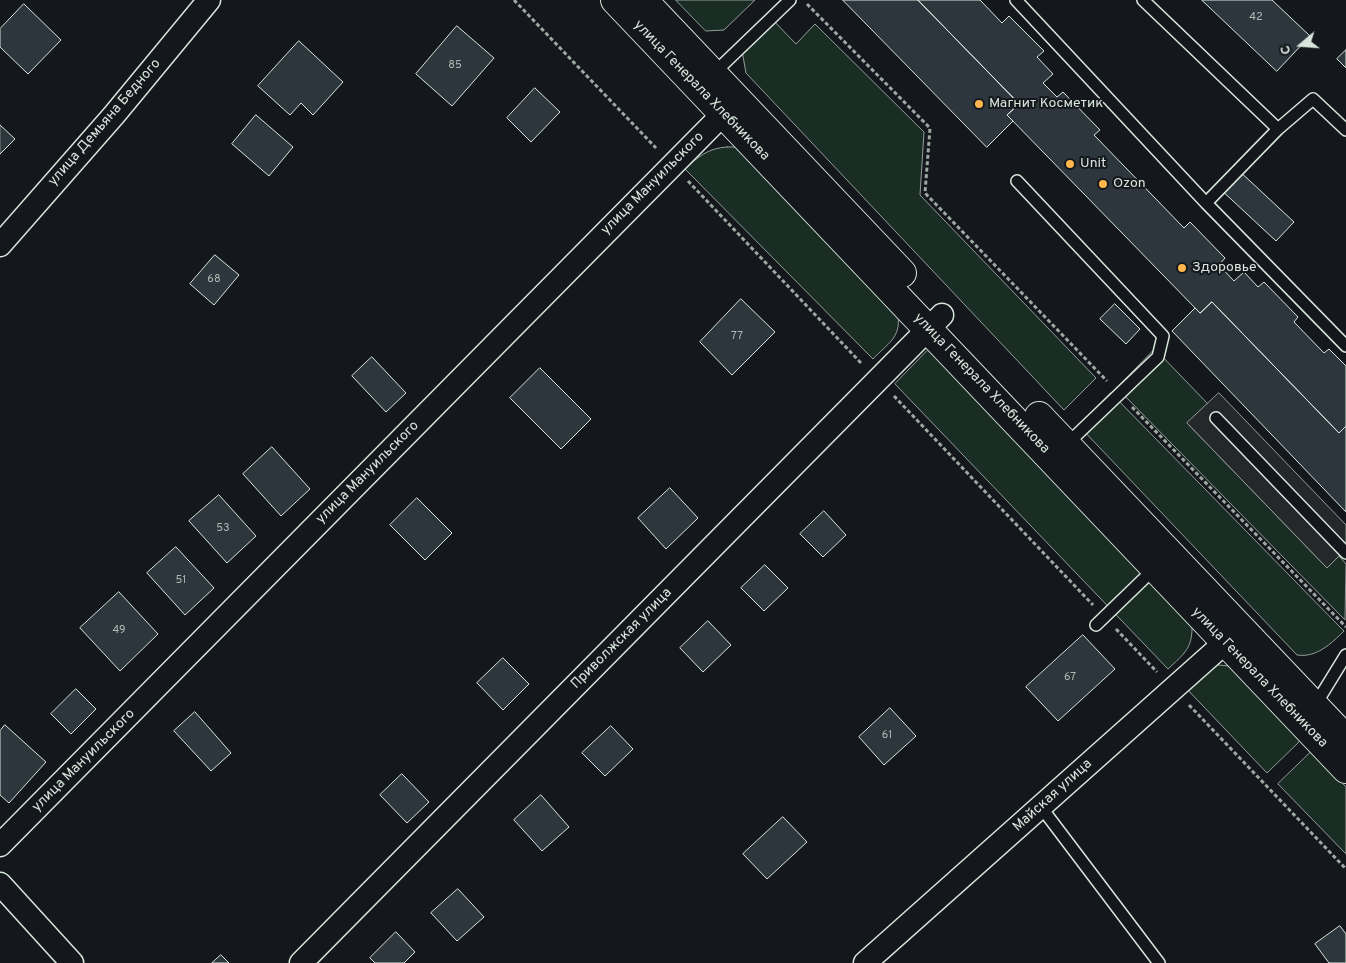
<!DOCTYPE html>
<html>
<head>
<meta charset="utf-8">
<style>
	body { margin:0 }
	#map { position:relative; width:1346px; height:963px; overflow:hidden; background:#14181c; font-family:Overpass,sans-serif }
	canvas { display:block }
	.north { position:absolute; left:1276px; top:20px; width:50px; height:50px; -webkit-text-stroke:4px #14181c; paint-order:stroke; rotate:252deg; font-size:14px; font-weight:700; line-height:20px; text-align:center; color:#d8e6dc }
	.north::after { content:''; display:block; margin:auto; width:18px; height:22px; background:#d8e6dc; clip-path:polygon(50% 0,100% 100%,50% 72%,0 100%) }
</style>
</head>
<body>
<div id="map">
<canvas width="1346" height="963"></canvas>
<div class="north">С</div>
</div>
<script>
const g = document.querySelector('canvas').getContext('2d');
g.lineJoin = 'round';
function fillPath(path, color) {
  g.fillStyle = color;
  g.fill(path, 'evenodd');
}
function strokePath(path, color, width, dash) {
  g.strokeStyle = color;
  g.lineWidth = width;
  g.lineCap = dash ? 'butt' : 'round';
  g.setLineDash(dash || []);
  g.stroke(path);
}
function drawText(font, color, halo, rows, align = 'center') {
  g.font = font + ' Overpass,sans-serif';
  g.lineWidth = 4;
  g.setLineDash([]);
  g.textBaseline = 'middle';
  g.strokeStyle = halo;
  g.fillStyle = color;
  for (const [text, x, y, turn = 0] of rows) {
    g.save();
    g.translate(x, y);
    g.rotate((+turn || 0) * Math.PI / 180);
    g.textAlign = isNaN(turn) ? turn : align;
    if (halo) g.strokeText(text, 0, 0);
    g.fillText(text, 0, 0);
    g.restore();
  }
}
const green = new Path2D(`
	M676 0H755L724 30 706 31Z
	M770 17 796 44 815 24 924 132 920 195 1096 378 1064 410 746 73 741 45Z
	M727 147H736L898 316C901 338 887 344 873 359L685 169C698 157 708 148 727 147Z
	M931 347 1192 623C1193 648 1185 653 1168 669L895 384Z
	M1155 349 1208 404 1188 424 1327 568 1339 556 1346 564 1345 620 1117 388Z
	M1111 393 1339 626 1344 631C1331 644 1316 658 1297 655L1079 426Z
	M1219 665 1229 666 1239 672 1301 740 1267 773 1183 685 1209 667Z
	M1312 751 1346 787V854L1278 784Z`);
const parking = new Path2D(`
	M1219 393 1346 525V549L1327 568 1187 423Z`);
const building = new Path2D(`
	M843 0H918L1019 104 1007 115 1013 121 987 147Z
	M918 0H980L1002 23 1009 16 1044 51 1037 57 1053 74 1043 83 1057 97 1063 92 1100 130 1094 135 1184 228 1190 222 1225 258 1219 265 1234 281 1244 272 1258 287 1264 282 1298 317 1294 322 1324 353 1329 349 1346 366V426L1339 433 1212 302 1200 313 1007 115 1019 104Z
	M1202 0H1272L1310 36 1277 71Z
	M24 4 61 40 28 74 0 47V29Z
	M457 26 494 58 452 106 416 74Z
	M299 41 343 82 313 115 301 103 290 115 258 86Z
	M1346 50V68L1337 59Z
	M535 88 560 112 531 142 507 118Z
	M256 115 293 147 269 176 232 144Z
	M0 125 15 139 0 154Z
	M1236 168 1294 222 1276 241 1218 187Z
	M215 255 239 275 214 305 190 284Z
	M741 299 775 332 732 375 700 342Z
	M1212 302 1339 433 1346 426V512L1172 331 1195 308 1200 313Z
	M1115 304 1140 329 1126 344 1100 319Z
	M372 357 406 393 386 412 352 376Z
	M540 368 591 419 561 449 510 398Z
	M272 447 310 489 281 516 243 474Z
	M670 488 698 518 666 549 638 518Z
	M219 495 256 536 227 563 189 521Z
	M417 498 452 533 425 560 390 525Z
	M824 511 846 535 823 557 800 534Z
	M176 547 214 588 185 615 147 573Z
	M765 565 788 588 764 611 741 588Z
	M119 592 158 634 120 671 80 628Z
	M708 621 731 645 703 672 680 648Z
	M1083 635 1115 669 1058 721 1026 687Z
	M503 658 529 684 503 710 477 683Z
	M76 689 96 709 71 734 51 714Z
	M890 708 916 736 884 765 859 737Z
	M195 712 231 753 211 771 174 731Z
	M5 725 46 762 9 803 0 795V731Z
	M611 726 633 749 605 776 582 753Z
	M402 774 429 802 407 823 380 795Z
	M541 795 569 827 542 851 514 820Z
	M783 817 807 842 767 879 743 854Z
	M458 889 484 917 457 941 431 913Z
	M1340 926 1346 934V963H1329L1315 944Z
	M396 932 415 952 404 963H375L370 958Z
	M221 955 229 963H212Z`);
const path = new Path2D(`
	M514 0 656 148
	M807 4 930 128 925 193 1107 381
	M688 181 861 363
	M894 396 1093 605
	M1132 407 1346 627
	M1116 629 1157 672
	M1189 705 1346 869`);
const service = new Path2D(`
	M1016 0 1206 203 1346 346
	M1143 0 1278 129 1313 99 1346 130
	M712 75 790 0
	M1017 181 1163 336 1158 357 1066 445
	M1206 203 1278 129
	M1216 418 1346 553
	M1096 625 1155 568
	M1314 707 1346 655
	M1041 807 1159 963`);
const minor = new Path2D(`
	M0 245 114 115 209 0
	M0 845 734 103
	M0 884 72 963
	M301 963 942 315
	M865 963 1238 631`);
const tertiary = new Path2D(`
	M615 0 1346 769
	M643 0 902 273
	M1039 416 1346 739`);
const markers = [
	[979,104,5,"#ffb74d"],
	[1070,164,5,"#ffb74d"],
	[1103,184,5,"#ffb74d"],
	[1182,268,5,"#ffb74d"]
];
const numberNames = [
	["42",1256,18],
	["85",455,66],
	["68",214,280],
	["77",737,337],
	["53",223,529],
	["51",181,581],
	["49",119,631],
	["67",1070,678],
	["61",887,736]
];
const streetNames = [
	["улица Генерала Хлебникова",701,91,46],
	["улица Демьяна Бедного",105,123,-49],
	["улица Мануильского",653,184,-45],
	["улица Генерала Хлебникова",981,384,46],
	["улица Мануильского",368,473,-45],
	["Приволжская улица",622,639,-45],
	["улица Генерала Хлебникова",1259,678,46],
	["улица Мануильского",84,761,-45],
	["Майская улица",1053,796,-42]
];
const poiNames = [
	["Магнит Косметик",989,104],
	["Unit",1080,164],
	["Ozon",1113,184],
	["Здоровье",1192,268]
];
fillPath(green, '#1a2d24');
strokePath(green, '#939e99', 1);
fillPath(parking, '#24282b');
strokePath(parking, '#939e99', 1);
fillPath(building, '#2c363c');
strokePath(building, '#d8e6dc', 1);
strokePath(service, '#d8e6dc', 14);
strokePath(minor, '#d8e6dc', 25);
strokePath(tertiary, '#d8e6dc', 30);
strokePath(path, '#9da8a2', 3, [4, 2.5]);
strokePath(service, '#14181c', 11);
strokePath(minor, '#14181c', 22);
strokePath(tertiary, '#14181c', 28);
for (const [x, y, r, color] of markers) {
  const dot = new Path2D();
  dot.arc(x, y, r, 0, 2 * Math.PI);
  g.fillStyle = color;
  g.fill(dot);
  strokePath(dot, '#14181c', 2);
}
drawText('11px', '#adbab4', null, numberNames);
drawText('14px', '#d8e6dc', '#14181c', streetNames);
drawText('14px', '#d8e6dc', '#14181c', poiNames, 'left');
</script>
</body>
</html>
